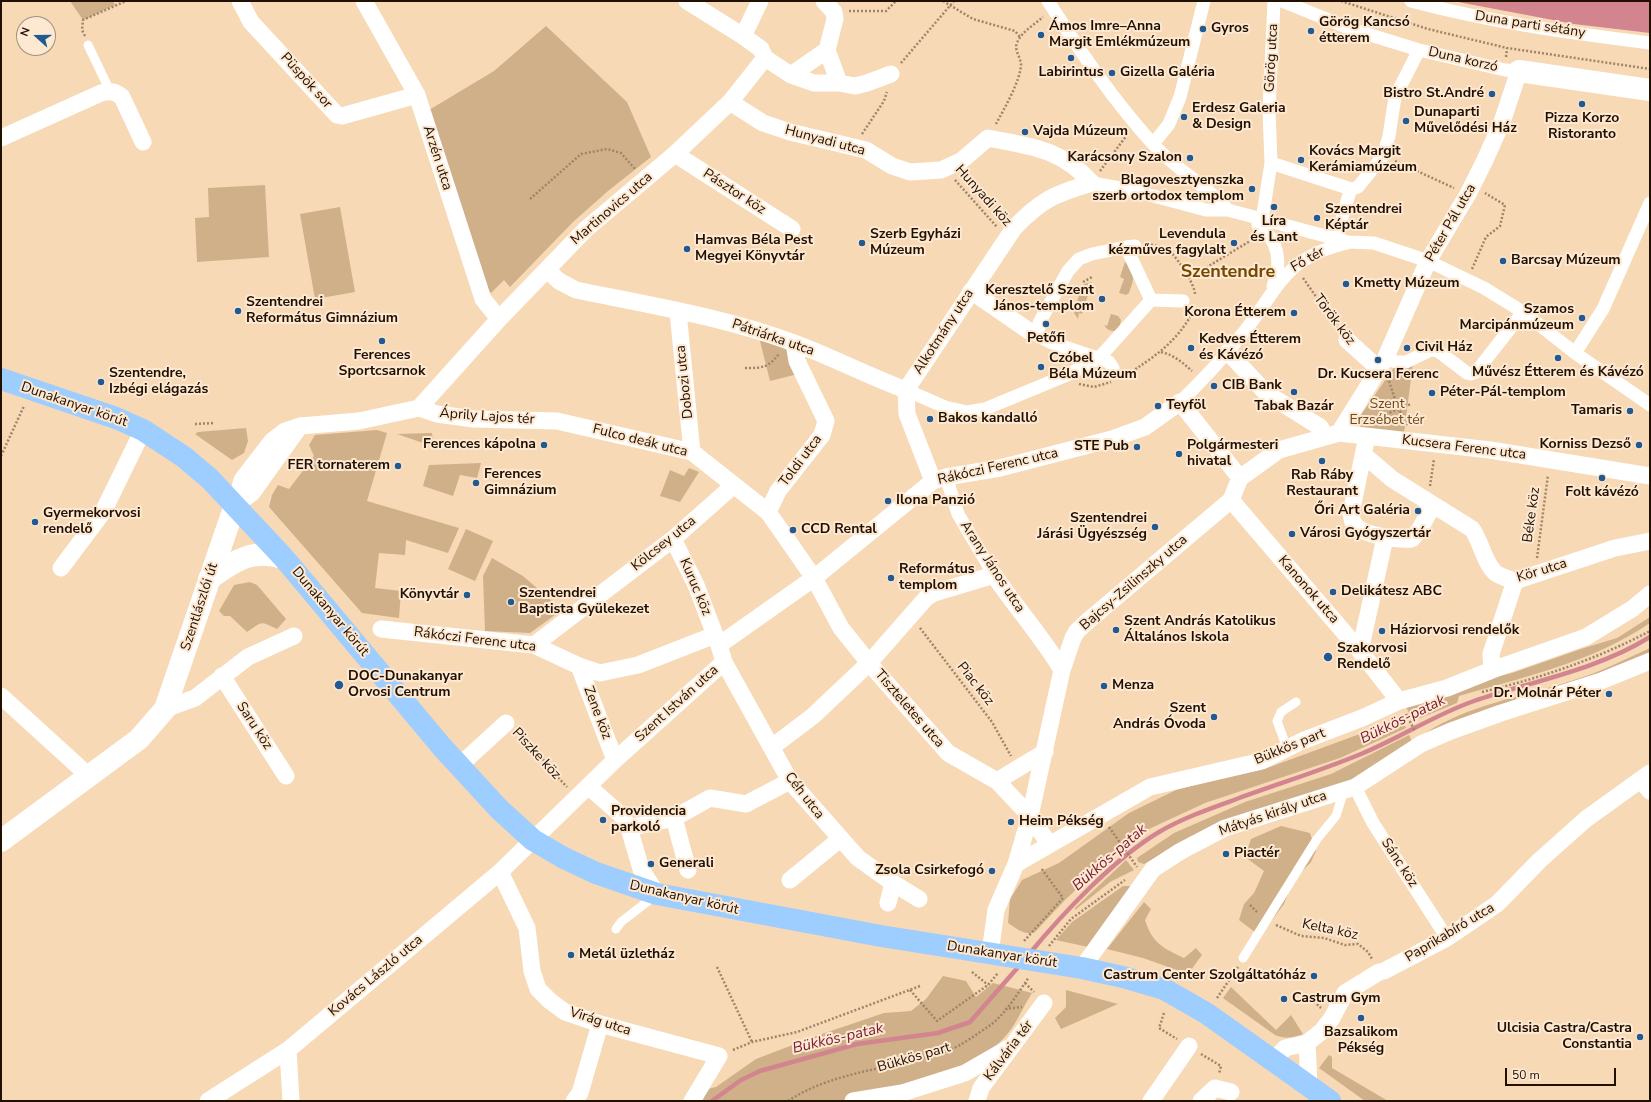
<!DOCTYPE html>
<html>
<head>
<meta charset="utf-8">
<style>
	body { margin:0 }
	#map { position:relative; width:1651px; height:1102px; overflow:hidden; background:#f7d9b6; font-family:"Nunito Sans",sans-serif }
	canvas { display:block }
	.frame { position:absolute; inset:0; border:2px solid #210f00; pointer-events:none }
	.north { position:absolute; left:16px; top:16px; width:40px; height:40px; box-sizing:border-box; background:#fde8d1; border:1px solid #a5917d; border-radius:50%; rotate:291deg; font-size:11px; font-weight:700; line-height:16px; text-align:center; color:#210f00 }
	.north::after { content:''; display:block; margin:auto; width:14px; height:18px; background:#225991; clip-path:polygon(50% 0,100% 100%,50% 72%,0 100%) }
	.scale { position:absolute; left:1505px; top:1068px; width:111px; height:18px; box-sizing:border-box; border:2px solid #210f00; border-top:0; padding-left:5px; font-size:12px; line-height:14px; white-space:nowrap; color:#210f00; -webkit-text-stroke:3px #fde8d1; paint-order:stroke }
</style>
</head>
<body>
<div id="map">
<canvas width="1651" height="1102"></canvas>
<div class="frame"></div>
<div class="north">N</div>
<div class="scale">50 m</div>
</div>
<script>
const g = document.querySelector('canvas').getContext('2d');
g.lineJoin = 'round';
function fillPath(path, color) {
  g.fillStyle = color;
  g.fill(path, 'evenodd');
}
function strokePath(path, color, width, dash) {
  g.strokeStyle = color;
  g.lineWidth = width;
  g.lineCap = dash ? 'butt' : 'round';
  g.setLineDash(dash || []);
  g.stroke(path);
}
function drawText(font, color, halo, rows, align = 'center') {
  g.font = font + ' "Nunito Sans",sans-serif';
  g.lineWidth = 4;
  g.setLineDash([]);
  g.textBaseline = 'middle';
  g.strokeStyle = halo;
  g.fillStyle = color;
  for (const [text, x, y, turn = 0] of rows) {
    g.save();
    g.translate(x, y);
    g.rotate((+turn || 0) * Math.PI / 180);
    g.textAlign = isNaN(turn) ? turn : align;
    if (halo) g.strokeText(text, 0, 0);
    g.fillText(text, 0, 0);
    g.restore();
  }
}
const green = new Path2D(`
	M70 1H113L115 5 83 20Z
	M546 26 627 102 651 157 608 191 573 222 510 287 504 280 491 293 487 289 429 110 494 71Z
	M265 185 269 257 197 262 195 218 209 217 208 188Z
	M340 207 355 292 315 299 300 214Z
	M1125 262C1137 271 1134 280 1129 293L1126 295 1119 293 1124 279 1120 277Z
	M1092 282 1082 314 1079 313 1078 319 1074 313 1079 295 1084 284Z
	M1111 314 1118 316 1121 320 1119 330C1112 332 1108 331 1104 325L1107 326Z
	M770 340 789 345 798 374 770 381 760 341Z
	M1413 363 1404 433 1362 431 1358 419 1395 366Z
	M246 428 248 441 244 453 232 460 195 434 198 432Z
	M377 430 387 433 367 501 459 528 448 553 406 540 405 555 379 553 375 588 401 591 399 618 362 613 269 507 272 495 278 485 289 489 314 456 309 445 315 435Z
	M432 433 433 442 426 444 397 434Z
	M481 463 477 478 460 475 453 496 423 486 429 465Z
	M689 468 699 472 680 502 660 496 670 470 684 476Z
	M466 529 493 541 475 581 448 569Z
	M492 558 523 576 562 610 530 633 485 631 483 576Z
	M250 582 257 585 286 619 277 629C259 621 264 621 247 632L230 616H224L219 611 234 585Z
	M1650 617V623C1593 662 1524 677 1459 696L1457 703 1413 721 1405 705 1477 681 1512 673 1584 648 1617 638Z
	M1650 648V656L1423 739 1424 734C1467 705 1522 697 1571 681 1598 673 1624 660 1650 648Z
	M1401 717 1406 728 1340 758 1205 803 1149 829 1104 863 1064 901 1035 932C1025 936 1017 929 1008 923L1010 899 1022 880 1059 863 1129 813 1176 790 1211 780 1270 767 1368 731Z
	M1409 735 1413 744 1356 779 1157 857 1144 864 1138 862 1137 858 1174 833 1245 802 1331 774Z
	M1281 826 1310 833 1316 851 1311 862 1293 881 1284 904 1260 936 1239 920 1244 904 1254 893 1264 871 1245 857 1251 839Z
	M1126 860 1134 870 1110 882 1075 910V908Z
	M1123 886H1133L1088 947 1056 940 1072 922Z
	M1144 902 1151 909 1145 920C1152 943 1163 948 1184 958L1196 948 1202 955 1188 974 1143 958 1107 949Z
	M943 976 966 981 976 997 993 983 1032 993C1025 1004 1019 1017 1012 1028 989 1062 941 1074 904 1086L908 1101H687L691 1093 716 1087 756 1059 816 1036 884 1013 911 1011 926 999Z
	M1231 987 1276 1030 1291 1015 1303 1034C1293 1038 1286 1039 1275 1035L1223 998Z
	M1066 990 1118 1004 1061 1029 1055 1018 1066 1007Z
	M1329 1055 1332 1057V1068L1388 1101H1365L1319 1068Z`);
const water = new Path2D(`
	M1453 1H1650V33L1574 24Z`);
const stream = new Path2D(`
	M1030 953C1064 912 1114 859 1159 832 1183 818 1209 809 1234 800 1277 784 1320 771 1361 754 1400 738 1434 715 1474 701 1533 681 1597 670 1650 637
	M712 1101 741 1080 760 1071 857 1044 938 1033 970 1022 1020 965`);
const path = new Path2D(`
	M943 1 973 19 1015 31 1020 37
	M1341 1 1428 29 1507 48 1650 69
	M849 11H886L896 1
	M85 36 82 30 83 20 126 1
	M1506 57 1507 48
	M901 63 954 1
	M996 124C1004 109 1021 80 1021 64 1020 56 1014 50 1017 43 1021 32 1035 24 1043 17
	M862 134 884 101 887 92
	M1395 161 1454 188
	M1100 171 1127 135
	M955 180 997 227
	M530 199 581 154 607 149 621 153 635 169
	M1147 244C1153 245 1163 247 1168 250 1176 255 1196 286 1195 295
	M1472 269 1486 237 1500 226 1505 205 1485 193
	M1189 278 1250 241
	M1303 278 1338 328
	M1083 282 1092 277
	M1161 352C1174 355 1182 362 1192 371
	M745 368C762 368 768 368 779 354
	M1125 376C1154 357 1176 343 1193 312
	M1389 381 1398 409 1408 422 1407 425
	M1079 384 1094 387 1111 382
	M1371 420 1411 404
	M195 424 215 423
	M1 456 24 406
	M1430 486 1434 459
	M1537 558 1548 475
	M920 628 992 722 1011 756
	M1482 692C1541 678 1597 659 1650 631
	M1406 714 1415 731
	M518 733C536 749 550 769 567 787
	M1109 827 1137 867
	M1250 905 1258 913
	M1276 925 1301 936 1324 938 1345 945 1358 944 1368 952 1372 959
	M1024 941 1063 898 1041 868
	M1049 946 1071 919 1125 880
	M717 967 752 1042
	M972 972 988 985
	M1025 983 1034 992
	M910 990 937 1021 988 985 998 973
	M1308 996 1321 1008
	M1217 998 1238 967
	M1005 1009 1022 1007
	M1164 1013 1159 1028 1177 1039
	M733 1050 752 1042 797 1032 920 986
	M1201 1054 1221 1066 1219 1074
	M788 1101C835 1070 895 1069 947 1051 961 1046 977 1034 989 1026 1005 1015 1018 993 1029 977`);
const service = new Path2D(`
	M88 45 110 91
	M1287 748 1277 721 1281 712 1296 702
	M616 929 621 922 656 895
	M1243 958 1317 839 1336 816 1344 790`);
const pedestrian = new Path2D(`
	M1048 1C1080 51 1113 100 1153 144 1175 169 1206 185 1228 210L1348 242 1374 243 1428 261 1484 288 1523 312 1575 353 1650 405
	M1282 1 1351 29 1419 50 1505 70 1519 71
	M1411 1C1489 22 1570 33 1650 43
	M1153 144 1169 124 1180 97 1204 1
	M1271 163 1351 189
	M1092 183 1131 190 1206 210H1228
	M1351 189 1358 187 1383 156 1389 136 1395 97 1419 50
	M1258 225C1279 240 1282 263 1273 286
	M1265 231 1262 220 1271 163 1269 110 1274 1
	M1336 245 1344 210 1351 189
	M1135 246 1126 247 1151 300
	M1031 332 1050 342 1109 362 1113 368
	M1038 335 1039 323 1068 271 1079 259 1092 254 1126 247
	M1575 353 1603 309 1650 203
	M1385 359 1397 362H1406L1431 350 1438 351 1467 373 1471 374 1476 372 1523 312
	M906 390 945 407 967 412 985 409 1067 375 1099 358 1151 300 1183 301
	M1180 402C1203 380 1224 357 1244 332 1280 286 1284 258 1347 243
	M946 477 958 514 994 575
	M1355 787 1373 823 1447 938`);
const minor = new Path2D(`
	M240 1 251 22 337 115 342 116 417 95
	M364 1 417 95 483 299 499 319
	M687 1 743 36 761 49 765 58 791 75 814 83H839L855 86 867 83 891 74
	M824 1 834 12 835 19 827 50
	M743 36 760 1
	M791 75 827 50 839 83
	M730 102 763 123 790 132 866 150 892 166 910 172 941 170 961 161 988 138C1032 147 1060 148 1092 183 1054 194 1041 200 1014 228L906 390
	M1 138 101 93C110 91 115 91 122 97L143 142
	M675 154 792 229
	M547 270 559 281 576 290C649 305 724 317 794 343 832 357 868 376 906 390
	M971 291 1029 331
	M678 312 692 452
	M1347 340 1379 369
	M1228 352 1266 393 1320 427 1326 436
	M906 390 907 414 933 481
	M419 408 437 414 474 419 557 421 692 452 768 512 814 578 841 628 869 663 948 753 997 781 1030 816 1049 844
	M1339 433 1385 359 1428 261 1468 194 1485 160 1502 122 1519 71
	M1365 446 1351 513C1351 515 1352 519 1353 522 1360 536 1399 540 1412 539L1420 529 1433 505
	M1364 455 1392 479 1472 529C1481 541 1485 566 1497 574 1502 577 1509 579 1515 581L1615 548 1650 541
	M1231 500 1360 651 1399 701
	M235 505 242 480 272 441 285 431 300 426 359 421 419 408 499 319 586 229 675 154 730 102 765 58
	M235 505 252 493 300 426
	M768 512 778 491 822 435 826 421 797 361 794 343
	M673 539 696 585 715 635
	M61 568 103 512 143 430
	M381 629 534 645 579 666 600 673 638 665 715 635 719 645
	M534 645 673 539 734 485
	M1360 651 1385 538
	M724 662 790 781 858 858 893 883 919 899
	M579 666 615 760
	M1492 670 1491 654 1515 581
	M222 676 286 776
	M1 696 90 777
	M165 709 195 698 248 657 294 636
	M772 747 813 716 869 663 927 597 934 593 994 575C1016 608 1042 636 1062 670
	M459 766 506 723
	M1641 780 1650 791
	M997 781 1045 752
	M588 786 622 816 629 828 641 869 657 894
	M674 818 688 870
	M629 828 674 818 710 798 746 804 790 781
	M1016 864 1150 787 1262 761 1302 741 1362 718 1399 701 1447 688 1492 670 1586 637 1632 609 1650 594
	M500 872 527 928 532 971 538 989 550 1001 565 1012 600 1024 719 1056 692 1101
	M790 880 840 839
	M888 903 893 883
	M990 953 996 910 1016 864 1030 816 1062 670 1073 638 1077 631 1089 620 1231 500 1240 478 1279 450 1339 433 1490 450 1650 476
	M1082 968 1153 869 1181 851 1225 828 1355 787 1421 744 1451 731 1501 713 1601 681 1650 661
	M1307 1043 1309 1086
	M288 1050 291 1101
	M1274 1060 1285 1048 1307 1043 1322 1031 1332 1018 1345 993 1379 972 1384 971 1447 938 1497 904 1540 860 1586 819 1650 773
	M208 1101 288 1050 500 872 615 760 724 662 719 645 814 578 933 481 946 477 1000 468 1112 439 1145 427 1180 402 1240 478
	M574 1101 580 1093 600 1024
	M853 1101 902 1093 965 1073 1012 1046
	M977 1101 981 1088 1044 1003
	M1151 1101 1189 1046
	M1201 1101 1215 1088 1231 1092`);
const tertiary = new Path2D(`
	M1519 71 1650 90`);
const secondary = new Path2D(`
	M209 579C235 561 251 548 284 558
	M1 841 139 739 165 709 235 505`);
const primary = new Path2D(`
	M1 379 116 418 143 430 184 457 210 479 284 558 442 747 499 809 533 840 564 858 596 873 657 894 881 936 1082 968 1123 977 1164 989 1206 1013 1330 1101`);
const markers = [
	[1203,29,4,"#225991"],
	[1311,31,4,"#225991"],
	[1041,35,4,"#225991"],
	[1071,58,4,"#225991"],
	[1112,73,4,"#225991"],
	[1492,94,4,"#225991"],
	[1582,104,4,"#225991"],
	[1184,117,4,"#225991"],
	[1406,121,4,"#225991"],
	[1025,132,4,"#225991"],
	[1190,158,4,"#225991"],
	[1301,160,4,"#225991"],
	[1252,189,4,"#225991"],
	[1274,207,4,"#225991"],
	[1317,218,4,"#225991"],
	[862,243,4,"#225991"],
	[1234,243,4,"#225991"],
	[687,249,4,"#225991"],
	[1503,261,4,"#225991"],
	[1346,284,4,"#225991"],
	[1102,299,4,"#225991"],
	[238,311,4,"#225991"],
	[1294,313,4,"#225991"],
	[1582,318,4,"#225991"],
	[1046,324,4,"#225991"],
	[382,341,4,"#225991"],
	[1191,348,4,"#225991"],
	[1407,348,4,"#225991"],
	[1558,358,4,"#225991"],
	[1378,360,4,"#225991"],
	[1041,367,4,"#225991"],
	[101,382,4,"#225991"],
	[1214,386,4,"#225991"],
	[1294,392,4,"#225991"],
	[1432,393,4,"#225991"],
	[1158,406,4,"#225991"],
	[1630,411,4,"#225991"],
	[930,419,4,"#225991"],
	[544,445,4,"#225991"],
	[1639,445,4,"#225991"],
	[1137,447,4,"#225991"],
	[1179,454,4,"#225991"],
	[1322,461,4,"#225991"],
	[398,466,4,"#225991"],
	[1602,478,4,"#225991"],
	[476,483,4,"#225991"],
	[888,501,4,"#225991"],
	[1418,511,4,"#225991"],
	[35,522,4,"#225991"],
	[1155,527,4,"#225991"],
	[793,530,4,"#225991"],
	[1292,534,4,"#225991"],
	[891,578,4,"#225991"],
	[1333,592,4,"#225991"],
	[467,595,4,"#225991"],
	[511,602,4,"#225991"],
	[1116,630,4,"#225991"],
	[1382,631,4,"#225991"],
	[1328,657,5,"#225991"],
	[339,685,5,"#225991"],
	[1104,686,4,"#225991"],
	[1609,694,4,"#225991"],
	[1214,717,4,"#225991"],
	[603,820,4,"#225991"],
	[1011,822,4,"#225991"],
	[1226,854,4,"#225991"],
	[651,864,4,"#225991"],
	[992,871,4,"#225991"],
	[571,955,4,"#225991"],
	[1314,976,4,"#225991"],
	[1284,999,4,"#225991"],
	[1361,1018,4,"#225991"],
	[1640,1037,4,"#225991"]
];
const poiNames = [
	["Görög Kancsó",1319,23],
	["étterem",1319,39],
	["Ámos Imre–Anna",1049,27],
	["Margit Emlékmúzeum",1049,43],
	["Gyros",1211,29],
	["Labirintus",1071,73,"center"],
	["Gizella Galéria",1120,73],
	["Bistro St.André",1484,94,"right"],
	["Erdesz Galeria",1192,109],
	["& Design",1192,125],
	["Dunaparti",1414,113],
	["Művelődési Ház",1414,129],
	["Pizza Korzo",1582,119,"center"],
	["Ristoranto",1582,135,"center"],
	["Vajda Múzeum",1033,132],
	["Kovács Margit",1309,152],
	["Kerámiamúzeum",1309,168],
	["Karácsony Szalon",1182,158,"right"],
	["Blagovesztyenszka",1244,181,"right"],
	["szerb ortodox templom",1244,197,"right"],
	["Szentendrei",1325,210],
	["Képtár",1325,226],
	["Líra",1274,222,"center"],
	["és Lant",1274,238,"center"],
	["Szerb Egyházi",870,235],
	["Múzeum",870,251],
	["Levendula",1226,235,"right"],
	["kézműves fagylalt",1226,251,"right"],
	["Hamvas Béla Pest",695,241],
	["Megyei Könyvtár",695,257],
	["Barcsay Múzeum",1511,261],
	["Kmetty Múzeum",1354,284],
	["Keresztelő Szent",1094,291,"right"],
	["János-templom",1094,307,"right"],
	["Szentendrei",246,303],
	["Református Gimnázium",246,319],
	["Szamos",1574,310,"right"],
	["Marcipánmúzeum",1574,326,"right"],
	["Korona Étterem",1286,313,"right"],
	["Petőfi",1046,339,"center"],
	["Kedves Étterem",1199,340],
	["és Kávézó",1199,356],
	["Civil Ház",1415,348],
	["Ferences",382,356,"center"],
	["Sportcsarnok",382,372,"center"],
	["Czóbel",1049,359],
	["Béla Múzeum",1049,375],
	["Művész Étterem és Kávézó",1558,373,"center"],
	["Szentendre,",109,374],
	["Izbégi elágazás",109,390],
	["Dr. Kucsera Ferenc",1378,375,"center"],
	["CIB Bank",1222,386],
	["Péter-Pál-templom",1440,393],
	["Teyföl",1166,406],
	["Tabak Bazár",1294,407,"center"],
	["Tamaris",1622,411,"right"],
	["Bakos kandalló",938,419],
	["Ferences kápolna",536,445,"right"],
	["Korniss Dezső",1631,445,"right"],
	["Polgármesteri",1187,446],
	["hivatal",1187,462],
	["STE Pub",1129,447,"right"],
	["FER tornaterem",390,466,"right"],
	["Ferences",484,475],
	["Gimnázium",484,491],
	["Rab Ráby",1322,476,"center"],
	["Restaurant",1322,492,"center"],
	["Folt kávézó",1602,493,"center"],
	["Ilona Panzió",896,501],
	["Őri Art Galéria",1410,511,"right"],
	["Gyermekorvosi",43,514],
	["rendelő",43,530],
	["Szentendrei",1147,519,"right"],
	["Járási Ügyészség",1147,535,"right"],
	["CCD Rental",801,530],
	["Városi Gyógyszertár",1300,534],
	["Református",899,570],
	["templom",899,586],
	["Delikátesz ABC",1341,592],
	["Szentendrei",519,594],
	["Baptista Gyülekezet",519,610],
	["Könyvtár",459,595,"right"],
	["Szent András Katolikus",1124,622],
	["Általános Iskola",1124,638],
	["Háziorvosi rendelők",1390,631],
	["Szakorvosi",1337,649],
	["Rendelő",1337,665],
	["DOC-Dunakanyar",348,677],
	["Orvosi Centrum",348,693],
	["Menza",1112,686],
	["Dr. Molnár Péter",1601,694,"right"],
	["Szent",1206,709,"right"],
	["András Óvoda",1206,725,"right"],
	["Providencia",611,812],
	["parkoló",611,828],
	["Heim Pékség",1019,822],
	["Piactér",1234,854],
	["Generali",659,864],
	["Zsola Csirkefogó",984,871,"right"],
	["Metál üzletház",579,955],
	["Castrum Center Szolgáltatóház",1306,976,"right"],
	["Castrum Gym",1292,999],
	["Ulcisia Castra/Castra",1632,1029,"right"],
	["Constantia",1632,1045,"right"],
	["Bazsalikom",1361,1033,"center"],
	["Pékség",1361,1049,"center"]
];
const streetNames = [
	["Duna parti sétány",1530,25,9],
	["Görög utca",1272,58,-87],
	["Duna korzó",1463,60,13],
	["Püspök sor",306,81,48],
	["Hunyadi utca",825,141,15],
	["Arzén utca",437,158,72],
	["Pásztor köz",734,192,33],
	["Hunyadi köz",983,196,48],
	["Martinovics utca",612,209,-41],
	["Péter Pál utca",1451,223,-60],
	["Fő tér",1308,260,-30],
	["Török köz",1334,320,53],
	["Alkotmány utca",944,332,-57],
	["Pátriárka utca",773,338,19],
	["Dobozi utca",685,382,-96],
	["Dunakanyar körút",74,405,19],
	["Áprily Lajos tér",487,417,4],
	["Fulco deák utca",640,441,14],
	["Kucsera Ferenc utca",1464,448,7],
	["Toldi utca",801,461,-53],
	["Rákóczi Ferenc utca",998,467,-13],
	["Béke köz",1532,515,-82],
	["Kölcsey utca",664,544,-39],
	["Arany János utca",992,567,57],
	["Kör utca",1542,571,-17],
	["Bajcsy-Zsilinszky utca",1134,583,-41],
	["Kuruc köz",695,587,67],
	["Kanonok utca",1308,590,49],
	["Szentlászlói út",200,607,-72],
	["Dunakanyar körút",330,612,50],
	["Rákóczi Ferenc utca",475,640,7],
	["Piac köz",975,684,52],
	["Szent István utca",677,704,-42],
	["Tiszteletes utca",909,709,49],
	["Zene köz",597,713,69],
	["Saru köz",254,726,57],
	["Bükkös part",1290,747,-22],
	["Piszke köz",536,754,47],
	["Céh utca",804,796,52],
	["Mátyás király utca",1273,814,-19],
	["Sánc köz",1399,863,57],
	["Dunakanyar körút",684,898,13],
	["Kelta köz",1330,930,12],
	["Paprikabíró utca",1450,933,-31],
	["Dunakanyar körút",1002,955,9],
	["Kovács László utca",376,976,-40],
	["Virág utca",600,1022,18],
	["Kálvária tér",1009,1051,-53],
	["Bükkös part",914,1058,-16]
];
const parkNames = [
	["Szent",1387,405],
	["Erzsébet tér",1387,421]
];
const waterNames = [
	["Bükkös-patak",1403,720,-26],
	["Bükkös-patak",1110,858,-41],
	["Bükkös-patak",838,1039,-13]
];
const districtNames = [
	["Szentendre",1228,273]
];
fillPath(green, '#d0b089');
fillPath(water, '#d2858e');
strokePath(stream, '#d2858e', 4.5);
strokePath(path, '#9e856a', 2.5, [2, 2]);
strokePath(service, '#fff', 9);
strokePath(pedestrian, '#fff', 13);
strokePath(minor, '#fff', 17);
strokePath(tertiary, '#fff', 22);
strokePath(secondary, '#fff', 22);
strokePath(primary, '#9ecdff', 22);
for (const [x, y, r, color] of markers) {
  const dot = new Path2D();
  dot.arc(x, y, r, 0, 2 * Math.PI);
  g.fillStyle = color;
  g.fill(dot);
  strokePath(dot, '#fde8d1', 1.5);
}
drawText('bold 14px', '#210f00', '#fde8d1', poiNames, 'left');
drawText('14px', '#210f00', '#fde8d1', streetNames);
drawText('14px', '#6c4a1d', '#fde8d1', parkNames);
drawText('italic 15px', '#771a31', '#fde8d1', waterNames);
drawText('bold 18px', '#734900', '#fde8d1', districtNames);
</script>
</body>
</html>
